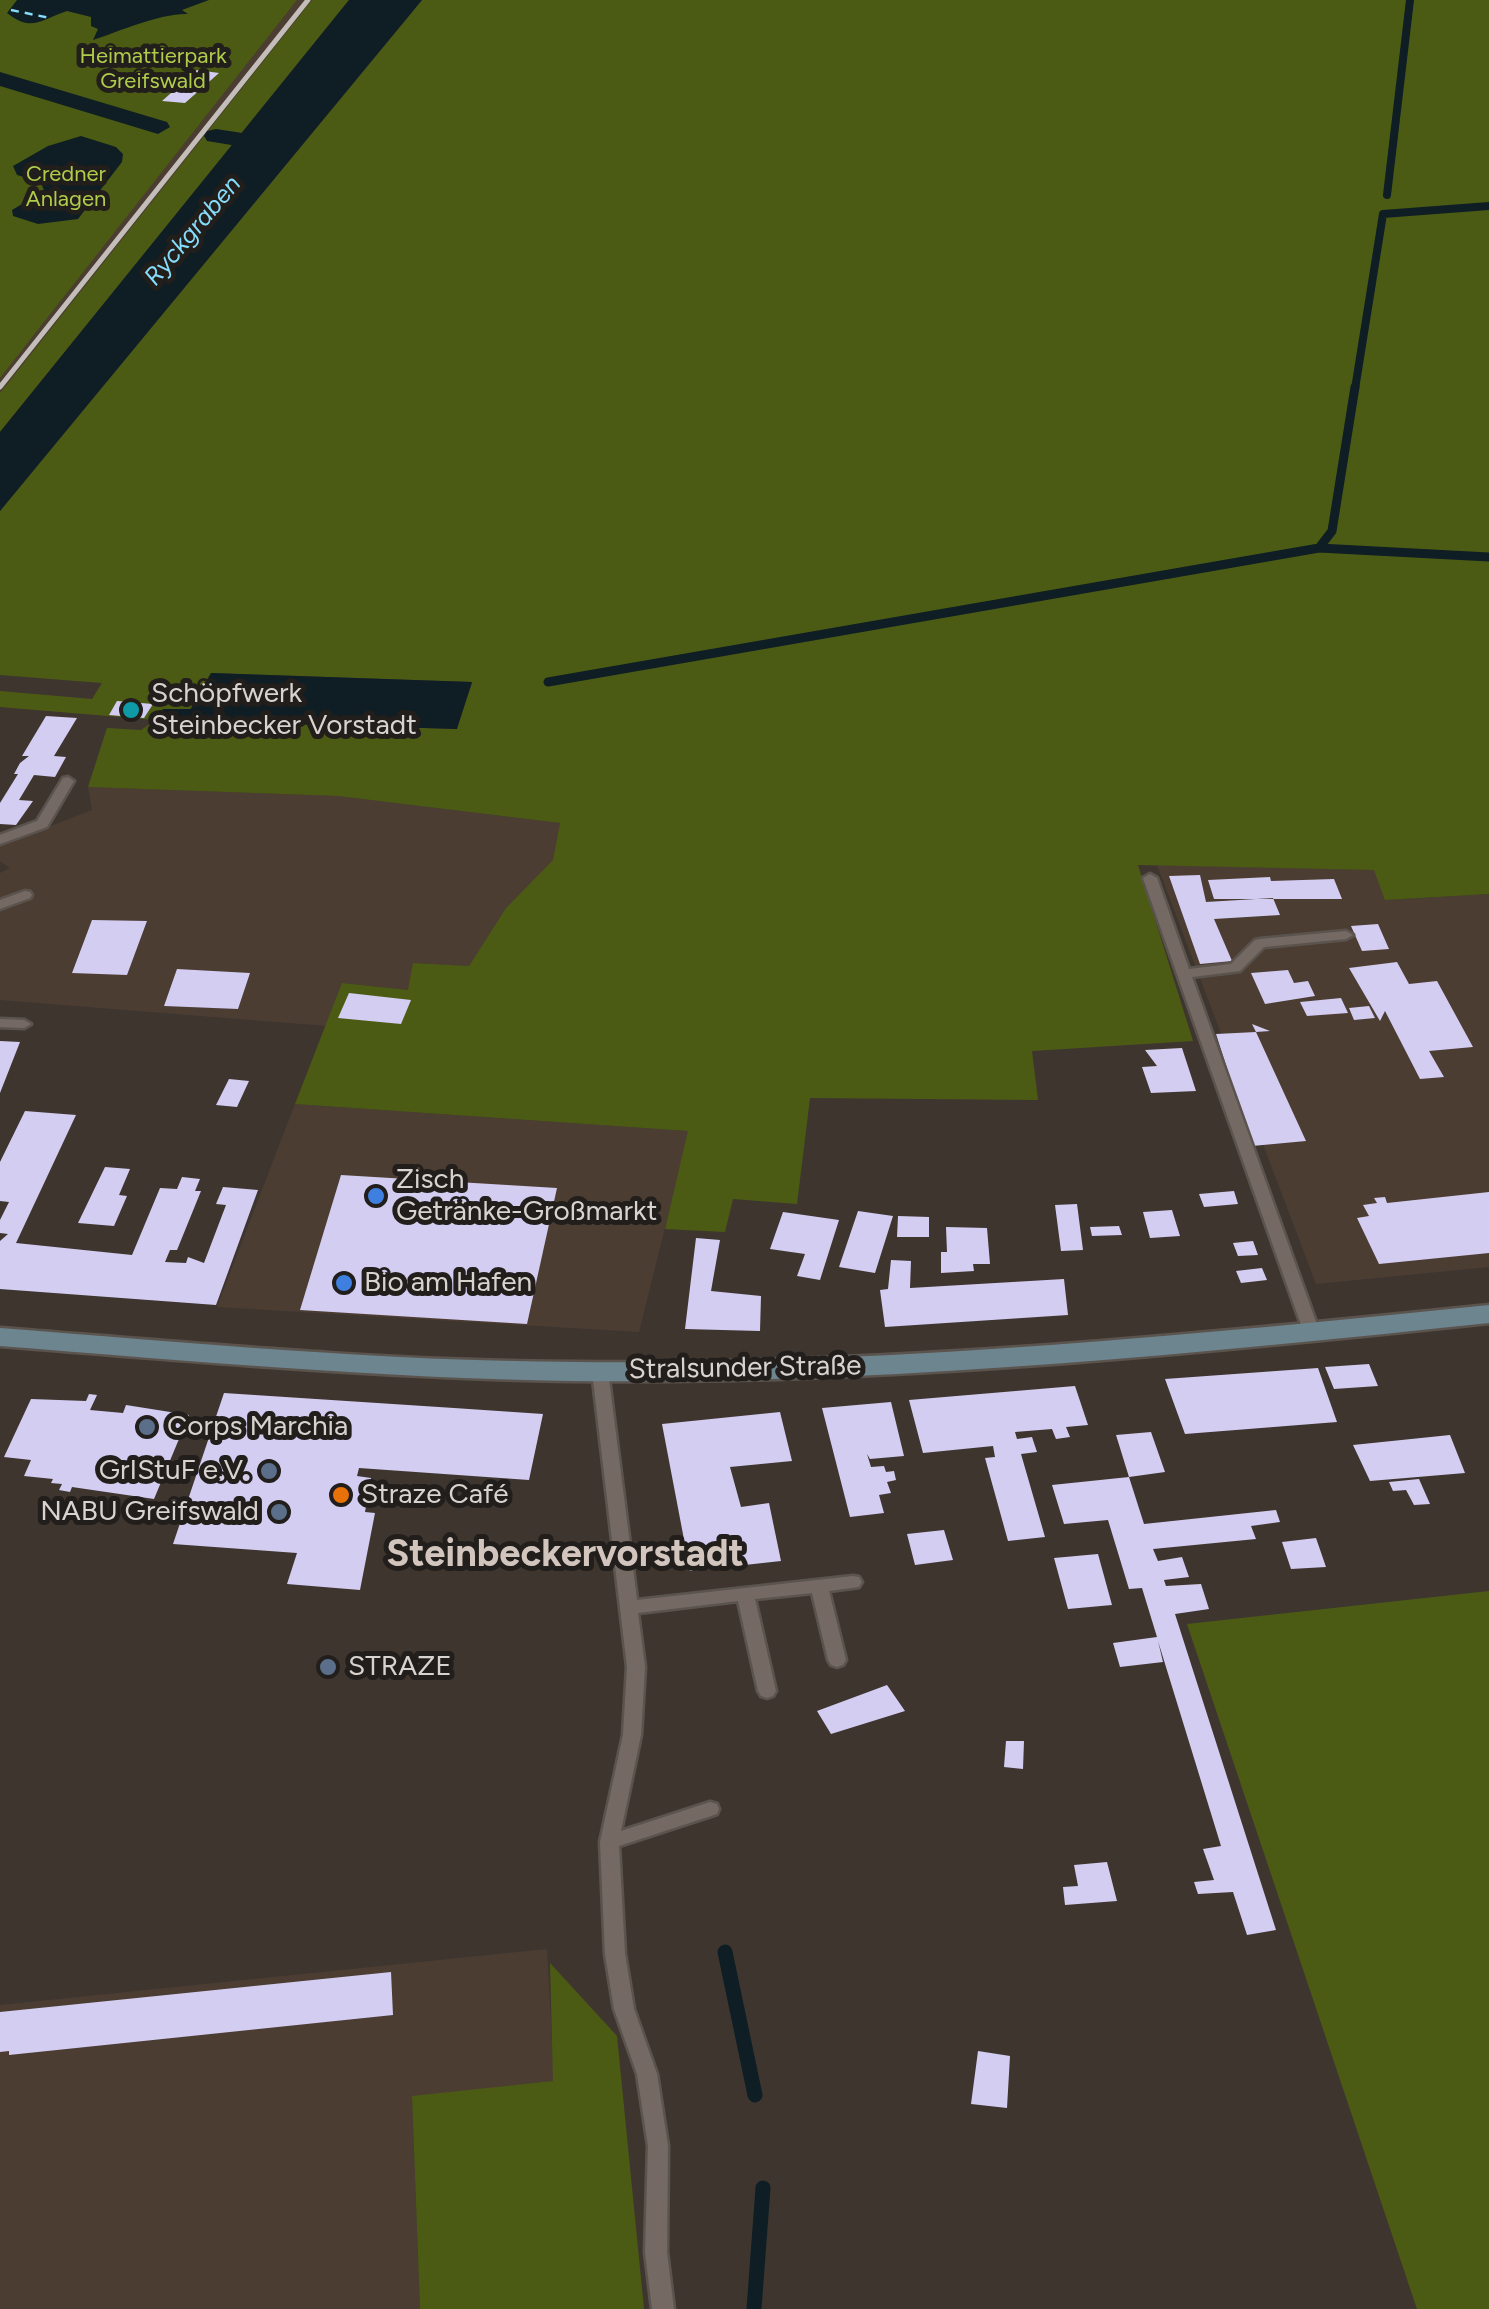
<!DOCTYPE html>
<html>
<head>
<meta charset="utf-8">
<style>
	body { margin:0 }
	canvas { display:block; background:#3e352f }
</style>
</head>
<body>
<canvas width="1489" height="2309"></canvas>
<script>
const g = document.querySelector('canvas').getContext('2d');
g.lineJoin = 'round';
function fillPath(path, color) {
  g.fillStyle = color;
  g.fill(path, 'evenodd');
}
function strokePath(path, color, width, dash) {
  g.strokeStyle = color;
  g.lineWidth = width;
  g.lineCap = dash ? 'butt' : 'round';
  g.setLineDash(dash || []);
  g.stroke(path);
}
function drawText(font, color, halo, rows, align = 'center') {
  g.font = font + ' Figtree,sans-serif';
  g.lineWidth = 10;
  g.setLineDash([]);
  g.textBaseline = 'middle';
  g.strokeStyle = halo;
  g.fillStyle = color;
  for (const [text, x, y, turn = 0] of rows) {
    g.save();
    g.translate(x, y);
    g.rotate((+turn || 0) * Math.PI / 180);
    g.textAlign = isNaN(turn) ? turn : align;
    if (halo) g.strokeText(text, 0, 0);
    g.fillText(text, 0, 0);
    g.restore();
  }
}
const built = new Path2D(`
	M297 0H312L0 393V378Z
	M88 787 338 796 560 823 553 860 506 908 469 966 414 963 409 990 342 983 327 1026 0 1000V873L10 868 0 861V846L92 810ZM92 920 147 922 127 974 72 972ZM178 969 250 973 238 1009 165 1006Z
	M1157 865 1375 870 1386 900 1489 894V1267L1316 1284Z
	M295 1104 689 1131 639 1332 217 1307Z
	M547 1949 554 2081 412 2097 420 2309H0V2005Z`);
const green = new Path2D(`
	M0 0H297L0 378Z
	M312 0H349L0 432V393Z
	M422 0H1489V894L1385 900 1374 870 1138 865 1193 1041 1032 1051 1038 1100 810 1098 797 1204 733 1199 725 1232 665 1229 688 1131 295 1104 342 983 408 990 413 963 469 966 506 908 553 860 560 823 338 796 88 787 107 728 141 730 156 720 0 707V691L92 699 102 683 0 675V511ZM211 673 471 682 472 683 456 729 158 720 164 709H190Z
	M1489 1591V2309H1417L1187 1624Z
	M550 1963 617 2036 644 2309H420L412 2096 553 2081Z`);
const water = new Path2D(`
	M17 0H209L182 10 188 14C161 13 120 31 93 40L98 29 91 26V17L67 11C42 19 32 33 7 13Z
	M349 0H422L0 511V432Z
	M81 136 116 147 123 154 122 162 78 219 38 224 13 216 12 210 44 191 41 182 17 175 13 166 48 146Z
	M211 673 472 682 457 729 157 720 163 709H191Z`);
const streamFar2 = new Path2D(`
	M1387 195 1410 0
	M1355 389 1383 214 1489 206`);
const streamFar1 = new Path2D(`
	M1319 548 1489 557
	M548 682 1319 548 1332 531 1355 387
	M156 699 197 698`);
const stream = new Path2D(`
	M725 1952 755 2095
	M754 2309 763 2188`);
const canal = new Path2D(`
	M0 72 167 122 170 127 158 134 0 86Z
	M216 129 262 136 274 143 262 150 207 141 204 136 207 131Z`);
const ferry = new Path2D(`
	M11 10 50 18`);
const building = new Path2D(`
	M197 70 219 73 185 103 162 101Z
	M117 701 153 704 144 718 109 715Z
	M46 716 77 718 54 756 66 757 55 777 34 775 19 800 33 801 16 825 0 824V803L18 774H14L20 763 29 756H22Z
	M1200 875 1206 902 1273 898 1280 915 1214 919 1232 961 1200 964 1169 876Z
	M1270 877 1271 881 1334 879 1342 899H1214L1208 880Z
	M92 920 147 921 127 975 72 973Z
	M1378 924 1389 949 1362 951 1351 926Z
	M1397 962 1409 984 1437 981 1473 1047 1429 1051 1444 1077 1420 1079 1385 1011 1380 1021 1349 968Z
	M177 969 250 973 238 1009 164 1006Z
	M1288 970 1294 983 1308 981 1315 996 1265 1004 1251 973Z
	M349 993 411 1000 401 1024 338 1018Z
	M1341 998 1348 1013 1307 1016 1300 1002Z
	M1369 1006 1375 1018 1354 1020 1349 1008Z
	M1252 1024 1270 1031 1256 1032 1306 1141 1252 1146 1216 1034 1256 1032Z
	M0 1041 20 1042 0 1093Z
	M1182 1048 1196 1091 1151 1093 1142 1067 1157 1066 1145 1050Z
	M229 1079 249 1081 237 1107 216 1105Z
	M25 1111 76 1115 16 1243 132 1255 160 1188 177 1189 182 1177 200 1179 195 1191H201L177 1250H170L165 1262 186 1263 188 1257 204 1263 226 1205 216 1204 223 1187 258 1190 216 1305 0 1289V1241L8 1234 0 1233V1220L9 1202 0 1201V1162Z
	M105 1167 130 1169 119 1195 127 1196 114 1226 78 1223Z
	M341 1175 557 1188 527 1324 300 1310Z
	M1234 1191 1238 1204 1204 1207 1199 1194Z
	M1489 1192V1253L1379 1264 1357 1218 1369 1216 1363 1205 1377 1203 1374 1198 1385 1197 1387 1203Z
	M1077 1204 1083 1250 1061 1251 1055 1205Z
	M1172 1210 1180 1236 1150 1238 1143 1212Z
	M858 1211 893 1216 875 1273 839 1267Z
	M783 1212 839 1220 820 1280 797 1276 805 1254 770 1249Z
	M898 1216 929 1217V1237H897Z
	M1119 1226 1122 1235 1092 1236 1090 1227Z
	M946 1227 987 1228 990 1264H973L974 1271 941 1273V1252H947Z
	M696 1238 720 1240 711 1291 761 1296 760 1331 685 1329Z
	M1253 1241 1258 1255 1238 1256 1233 1243Z
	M891 1260 911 1261 910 1288 1064 1279 1068 1315 885 1327 880 1290 888 1289Z
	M1262 1268 1267 1280 1241 1283 1236 1271Z
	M1369 1364 1378 1386 1334 1389 1325 1367Z
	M1318 1368 1337 1422 1185 1434 1165 1379Z
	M1075 1386 1088 1425 1066 1427 1070 1437 1056 1439 1052 1429 1015 1432 1017 1439 1032 1437 1037 1452 1021 1454 1045 1537 1008 1541 985 1458 995 1457 993 1446 923 1453 909 1400Z
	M224 1393 454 1408 543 1414 529 1480 359 1468 357 1476 371 1478 365 1512 375 1513 360 1590 287 1584 297 1553 173 1544Z
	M89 1394 97 1395 90 1410 123 1413 126 1405 189 1415 154 1499 72 1487 70 1492 59 1490 62 1484 51 1483 53 1479 24 1476 31 1460 4 1457 31 1399 86 1401Z
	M891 1402 904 1456 870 1459 867 1454 871 1467 884 1466 886 1472 894 1471 896 1480 887 1482 891 1493 879 1495 884 1513 850 1517 822 1408Z
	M780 1412 792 1461 730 1467 741 1507 769 1503 781 1561 690 1571 662 1424Z
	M1151 1432 1165 1472 1129 1477 1116 1435Z
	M1450 1435 1465 1473 1370 1481 1353 1445Z
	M1129 1477 1144 1524 1276 1510 1280 1522 1251 1526 1256 1539 1153 1549 1158 1561 1182 1557 1189 1577 1164 1580 1166 1586 1201 1584 1209 1609 1175 1614 1276 1930 1247 1935 1233 1892 1198 1894 1194 1882 1214 1880 1203 1849 1221 1846 1158 1641 1163 1662 1120 1667 1113 1643 1157 1637 1142 1588 1129 1589 1108 1520 1064 1524 1052 1485Z
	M1419 1479 1430 1504 1414 1505 1406 1490 1393 1491 1389 1482Z
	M944 1530 953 1560 915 1565 907 1534Z
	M1316 1538 1326 1567 1291 1569 1282 1542Z
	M1098 1554 1112 1605 1068 1609 1054 1558Z
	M887 1685 905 1711 831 1734 817 1711Z
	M1006 1741H1024L1023 1769 1004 1767Z
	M1107 1862 1117 1901 1065 1905 1063 1887 1078 1886 1074 1865Z
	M391 1972 393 2015 9 2055V2051L0 2052V2012Z
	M978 2051 1010 2056 1007 2108 971 2104Z`);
const lane = new Path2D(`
	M68 777 74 781 47 827 0 844V835L37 821 63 778Z
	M1150 874 1157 878 1189 969 1231 964 1255 940 1260 939 1346 931 1353 935 1346 939 1264 947 1240 971 1192 977 1320 1333 1318 1337 1312 1338 1304 1333 1143 878Z
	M25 891 30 892 32 895 30 898 0 909V900Z
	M0 1019 24 1020 31 1024 24 1028 0 1027Z
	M600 1365 606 1367 608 1371 637 1600 853 1576 859 1577 862 1582 859 1587 829 1591 846 1660 843 1665 837 1667 831 1665 828 1660 812 1593 755 1599 776 1691 773 1696 767 1698 761 1696 758 1691 738 1601 638 1613 645 1667 641 1735 621 1831 710 1802 717 1804 719 1809 717 1814 619 1846 625 1954 634 2009 657 2074 668 2146 667 2252 674 2309H652L645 2252 648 2146 637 2074 614 2009 605 1954 600 1842 623 1735 627 1667 592 1371 594 1367Z`);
const secondary = new Path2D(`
	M1489 1305V1323C1185 1355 878 1385 572 1381 380 1378 191 1361 0 1346V1328C192 1343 382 1361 575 1362 880 1365 1185 1336 1489 1305Z`);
const rail = new Path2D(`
	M0 387 308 0`);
const markers = [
	[131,710,10,"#0f9aa8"],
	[376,1196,10,"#3f7fe0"],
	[344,1283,10,"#3f7fe0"],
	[147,1427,10,"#5c6f8a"],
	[269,1471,10,"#5c6f8a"],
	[341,1495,10,"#e8710a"],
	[279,1512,10,"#5c6f8a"],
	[328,1667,10,"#5c6f8a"]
];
const farParknames = [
	["Heimattierpark",153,57],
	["Greifswald",153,82],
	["Credner",66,175],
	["Anlagen",66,200]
];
const farWaternames = [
	["Ryckgraben",193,231,-50]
];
const poiNames = [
	["Schöpfwerk",151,694],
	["Steinbecker Vorstadt",151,726],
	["Zisch",396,1180],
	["Getränke-Großmarkt",396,1212],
	["Bio am Hafen",364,1283],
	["Corps Marchia",167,1427],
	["GrIStuF e.V.",249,1471,"right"],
	["Straze Café",361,1495],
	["NABU Greifswald",259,1512,"right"],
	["STRAZE",348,1667]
];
const streetNames = [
	["Stralsunder Straße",745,1368,-1]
];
const districtNames = [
	["Steinbeckervorstadt",565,1555]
];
fillPath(built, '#4c3d33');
fillPath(green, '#4c5b14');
fillPath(water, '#0e1e24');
strokePath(streamFar2, '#0e1e24', 8);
strokePath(streamFar1, '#0e1e24', 9);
strokePath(stream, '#0e1e24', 15);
fillPath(canal, '#0e1e24');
strokePath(ferry, '#85dcfb', 2.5, [8, 6]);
fillPath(building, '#d4cdf2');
strokePath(lane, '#5b544e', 5);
strokePath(secondary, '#5b544e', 5);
fillPath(lane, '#756a63');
fillPath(secondary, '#6d858f');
strokePath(rail, '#c4beba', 5);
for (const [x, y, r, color] of markers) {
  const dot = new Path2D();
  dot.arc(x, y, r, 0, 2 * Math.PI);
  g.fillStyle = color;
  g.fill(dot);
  strokePath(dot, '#221e1b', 4);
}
drawText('22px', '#b0cc4b', '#221e1b', farParknames);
drawText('italic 25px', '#85dcfb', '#221e1b', farWaternames);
drawText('28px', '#d8d3cf', '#221e1b', poiNames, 'left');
drawText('28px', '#d8d3cf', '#221e1b', streetNames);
drawText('bold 38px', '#d1c5be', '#221e1b', districtNames);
</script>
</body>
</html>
